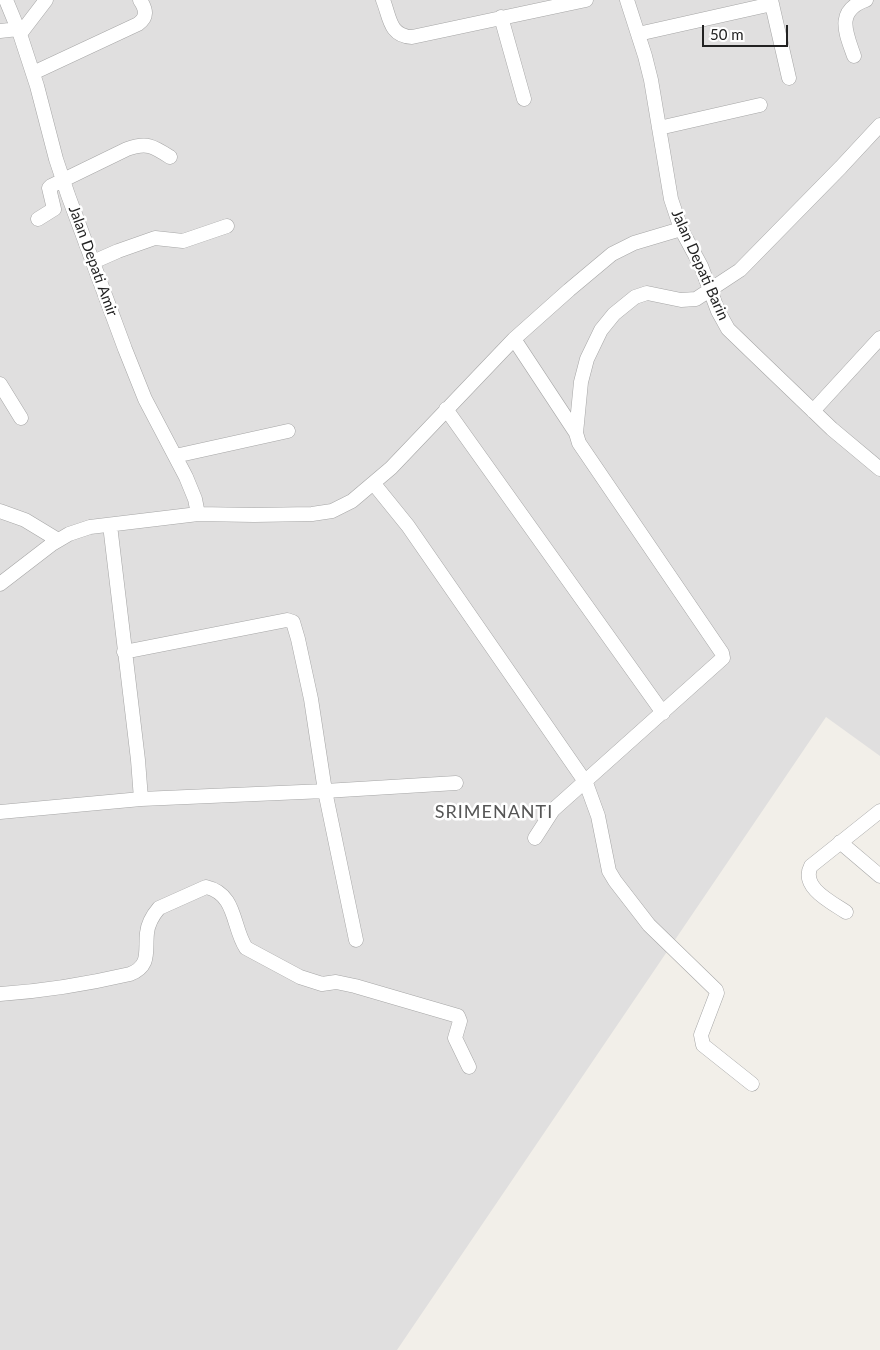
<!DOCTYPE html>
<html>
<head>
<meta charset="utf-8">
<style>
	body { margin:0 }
	#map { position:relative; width:880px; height:1350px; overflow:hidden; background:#f2efe9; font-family:Lato,sans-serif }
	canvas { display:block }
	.scale { position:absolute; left:702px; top:25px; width:86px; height:22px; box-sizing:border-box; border:2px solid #222; border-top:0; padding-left:6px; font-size:15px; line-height:18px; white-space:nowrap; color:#222; -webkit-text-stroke:4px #fff; paint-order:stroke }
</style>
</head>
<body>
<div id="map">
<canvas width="880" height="1350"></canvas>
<div class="scale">50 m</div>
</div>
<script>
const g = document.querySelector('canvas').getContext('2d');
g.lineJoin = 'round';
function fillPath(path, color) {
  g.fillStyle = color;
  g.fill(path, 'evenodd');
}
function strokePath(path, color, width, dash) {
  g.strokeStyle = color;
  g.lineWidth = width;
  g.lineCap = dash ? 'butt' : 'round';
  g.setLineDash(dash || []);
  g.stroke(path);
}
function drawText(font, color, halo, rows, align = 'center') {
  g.font = font + ' Lato,sans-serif';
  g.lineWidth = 5;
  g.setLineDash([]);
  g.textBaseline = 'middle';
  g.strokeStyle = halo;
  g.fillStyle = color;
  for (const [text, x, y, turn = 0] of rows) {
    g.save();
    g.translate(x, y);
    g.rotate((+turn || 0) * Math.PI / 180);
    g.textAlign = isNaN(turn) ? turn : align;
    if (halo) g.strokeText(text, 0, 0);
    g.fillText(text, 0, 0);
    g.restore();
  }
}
const residential = new Path2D(`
	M0 0H880V756L826 717 397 1350H0Z`);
const minor = new Path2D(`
	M6 0 20 34 37 86 56 159 68 195 125 349 145 399 186 477 195 499 198 514
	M383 0C390 17 389 36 412 37L586 0
	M627 0 645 56 651 80 671 199 681 229 701 266 718 311 728 329 757 357 832 429 880 469
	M771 0 789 78
	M501 17 524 99
	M0 31 18 29
	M20 34 46 0
	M638 34 772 4
	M854 56C846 33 835 11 866 0
	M33 73 138 24C148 17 146 9 140 0
	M659 128 760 105
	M38 219 54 209 49 188 51 186 127 149C147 142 153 146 170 157
	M93 262 118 251 155 238 183 241 227 226
	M514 339 576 433
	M0 384 21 418
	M446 409 663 713
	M813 411 880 338
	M175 456 288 431
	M374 484 408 526 586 783 598 816 609 871 615 881 649 925 716 990 717 993 701 1035 703 1045 752 1084
	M0 511 25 520 58 540
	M110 525 138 760 141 799
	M0 584 52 544 69 534 90 527 198 514 254 515 312 514 332 511 352 501 391 468 514 339 569 290 612 254 634 243 681 229
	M124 652 287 620 293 622 298 639 311 699 325 791 356 940
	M0 812 141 799 325 791 456 783
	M535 838 553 810 723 658 722 653 579 443 576 433 581 382 587 359 601 330 614 314 635 297 647 293 681 300 696 299 740 270 841 167 880 125
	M840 842 880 876
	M846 912C831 902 800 887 811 866L880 811
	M0 994C45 991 87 984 130 974 151 966 145 951 147 933 148 923 153 915 159 908L206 887C237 894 232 927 246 948L300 977 322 984 336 982 355 986 458 1016 460 1021 455 1038 469 1067`);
const streetNames = [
	["Jalan Depati Amir",93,261,70],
	["Jalan Depati Barin",700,265,66]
];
const quarterNames = [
	["SRIMENANTI",494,812]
];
fillPath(residential, '#e0dfdf');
strokePath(minor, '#a6a6a6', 15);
strokePath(minor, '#fff', 14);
drawText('15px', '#222', '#fff', streetNames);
g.letterSpacing = '1px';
drawText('18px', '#555', '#fff', quarterNames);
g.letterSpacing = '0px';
</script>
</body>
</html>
